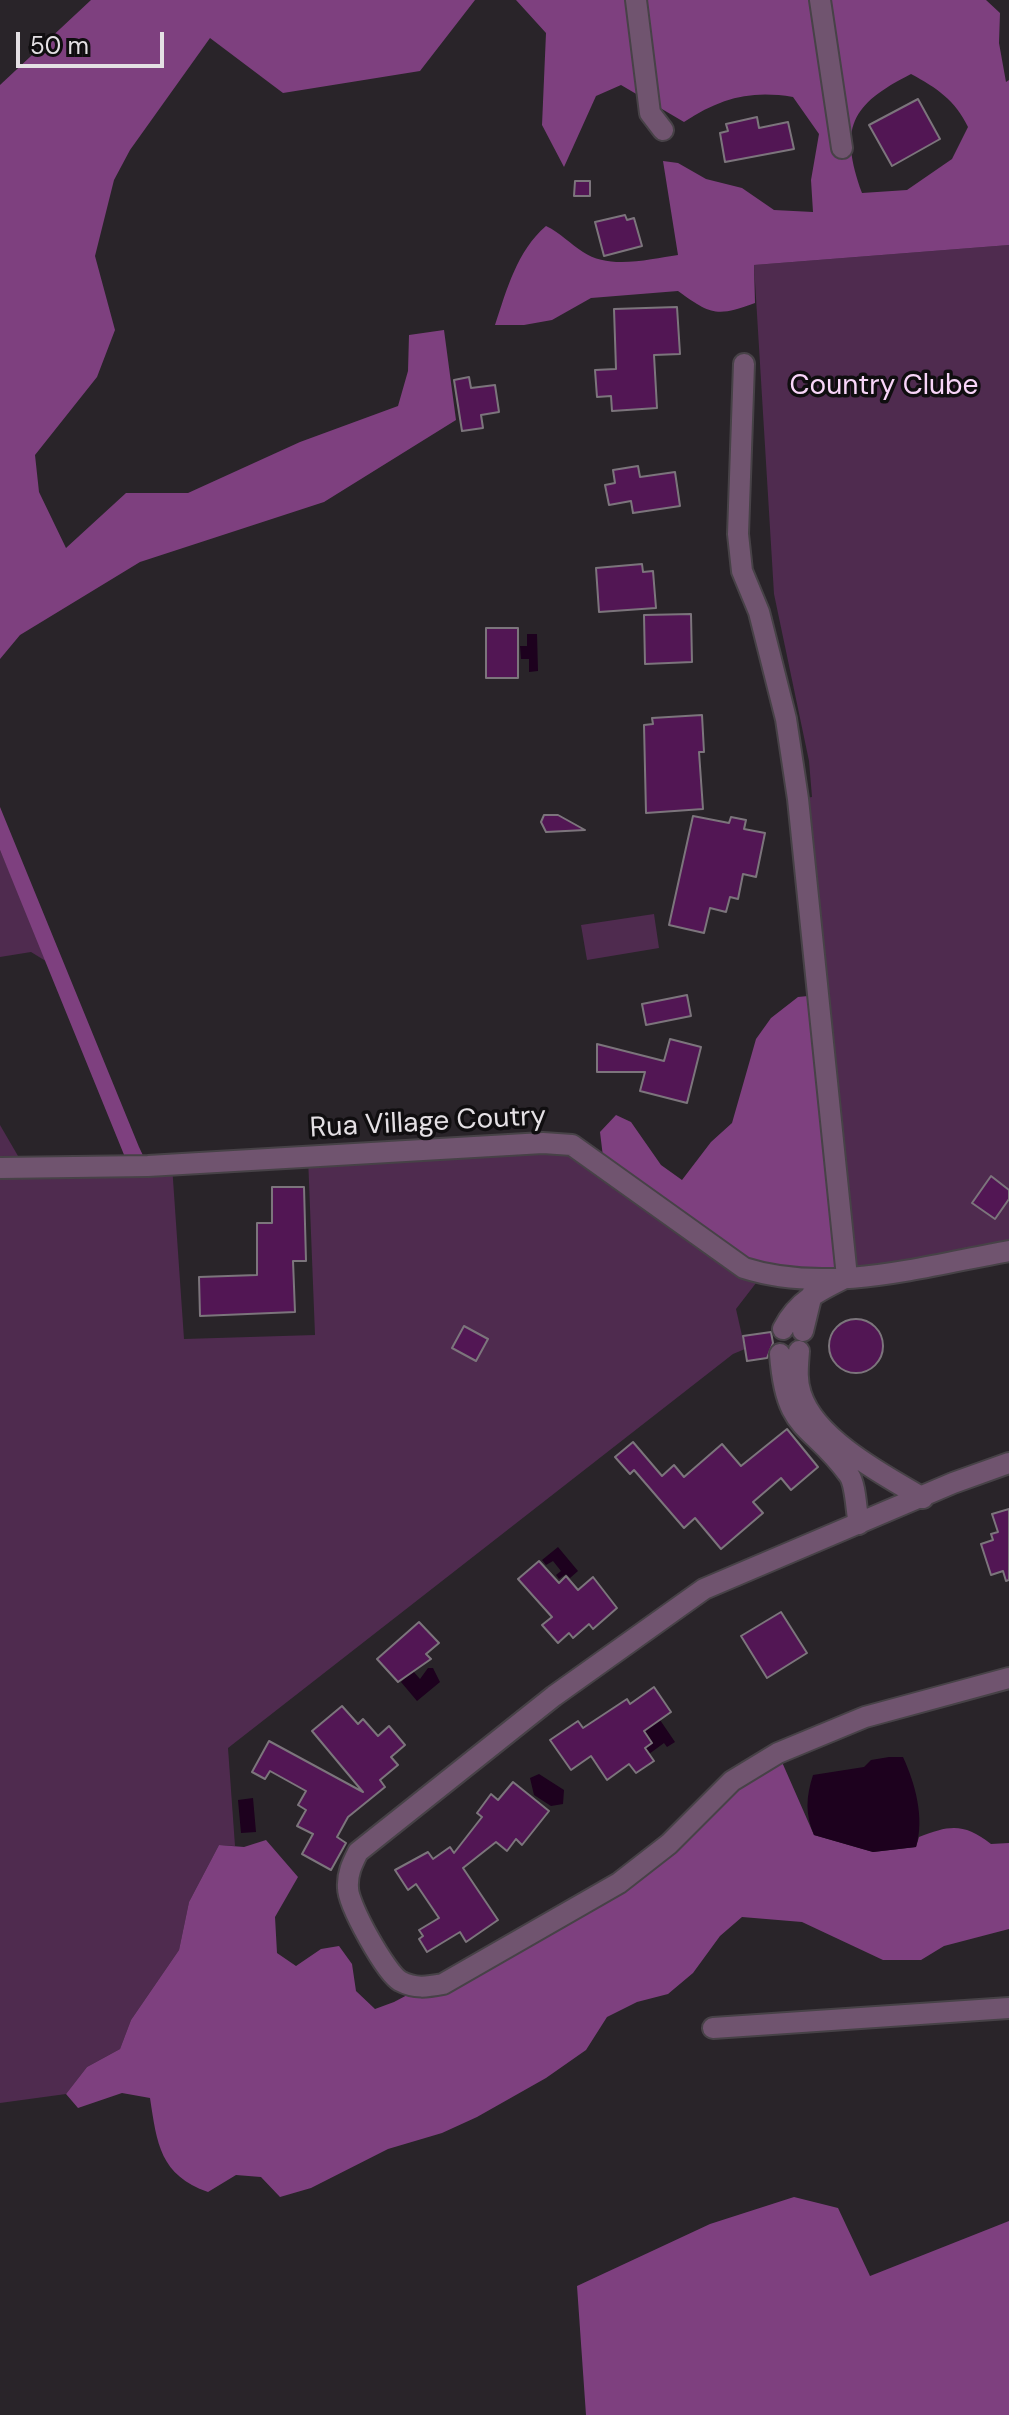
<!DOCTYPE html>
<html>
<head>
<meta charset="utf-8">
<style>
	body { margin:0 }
	#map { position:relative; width:1009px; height:2415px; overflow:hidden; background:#292429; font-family:"DM Sans",sans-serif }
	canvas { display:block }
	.scale { position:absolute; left:16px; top:32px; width:148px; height:36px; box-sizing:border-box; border:4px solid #e4e0e4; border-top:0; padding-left:10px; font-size:24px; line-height:28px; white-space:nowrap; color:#e4e0e4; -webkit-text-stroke:6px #100e10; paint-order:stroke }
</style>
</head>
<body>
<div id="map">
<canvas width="1009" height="2415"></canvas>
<div class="scale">50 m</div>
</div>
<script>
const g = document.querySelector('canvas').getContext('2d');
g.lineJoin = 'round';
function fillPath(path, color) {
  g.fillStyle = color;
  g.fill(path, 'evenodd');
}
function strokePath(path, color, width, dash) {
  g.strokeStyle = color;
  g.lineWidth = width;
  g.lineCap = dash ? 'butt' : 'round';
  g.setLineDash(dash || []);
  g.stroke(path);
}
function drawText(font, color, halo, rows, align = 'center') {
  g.font = font + ' "DM Sans",sans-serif';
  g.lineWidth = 7;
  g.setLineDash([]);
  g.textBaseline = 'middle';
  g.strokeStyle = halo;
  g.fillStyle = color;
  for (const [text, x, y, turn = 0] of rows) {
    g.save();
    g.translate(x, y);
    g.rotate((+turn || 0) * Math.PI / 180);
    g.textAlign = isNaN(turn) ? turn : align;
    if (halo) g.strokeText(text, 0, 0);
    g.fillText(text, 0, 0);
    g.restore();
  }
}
const green = new Path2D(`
	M1009 245V1251L847 1277 798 799 812 797 809 761 774 594 754 265Z
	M0 850 49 963 31 952 0 957Z
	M654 914 659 948 587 960 581 925Z
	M0 1125 25 1168 172 1165 184 1339 315 1335 308 1157 572 1145 763 1274 736 1309 745 1349 733 1354 228 1748 235 1846 219 1845 189 1902 179 1950 131 2020 120 2049 87 2067 66 2094 0 2103Z`);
const forest = new Path2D(`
	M91 0H475L420 71 283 93 210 38 130 150 114 180 95 256 115 330 97 377 35 455 39 492 66 548 126 493H188L300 442 398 406 408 371 409 335 444 330 456 420 324 502 140 562 20 635 0 659V85Z
	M516 0H986L1000 13 999 43 1006 82 1009 80V245L754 265 755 303C717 317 711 315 678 291L591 298 552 320 524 325H495C507 289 517 251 546 226 561 233 570 244 583 252 609 270 650 259 678 255L663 161 678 163 706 179 742 188 774 210 813 212 811 180 819 134 793 97C750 90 721 98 684 122L621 85 596 96 564 167 542 125 546 33ZM911 74C937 88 955 100 968 127L952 159 907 190 862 193C839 128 850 105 911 74Z
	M0 807 139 1147 148 1166 129 1167 0 850Z
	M818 995 847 1277 763 1274 604 1165 600 1132 616 1115 631 1122 661 1165 682 1180 711 1142 732 1123 756 1039 771 1018 798 997Z
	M778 1753 814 1835 873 1852 916 1847 919 1837C950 1825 964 1823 991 1844L1009 1843V1929L944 1946 921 1960H883L802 1922 742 1917 720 1936 693 1973 668 1994 637 2002 607 2017 586 2050 546 2078 477 2117 442 2133 388 2149 311 2188 280 2197 261 2177 236 2175 208 2192C160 2175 157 2144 150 2098L122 2093 78 2108 66 2094 87 2067 120 2049 131 2020 179 1950 189 1902 219 1845 244 1847 266 1840 298 1877 275 1917 277 1953 296 1966 321 1949 339 1946 352 1964 356 1991 375 2009 394 2002 619 1883Z
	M794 2197 838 2208 870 2276 1009 2221V2415H586L577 2286 710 2224Z`);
const water = new Path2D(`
	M527 634H537L538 671 529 672V659H521L520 646H527Z
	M558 1547 578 1571 570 1578 566 1574 559 1579 556 1575 561 1571 553 1561 546 1565 542 1560Z
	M428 1668H433L440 1682 417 1701 401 1682 413 1671 420 1679Z
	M660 1720 675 1742 667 1747 664 1743 649 1754 645 1748 652 1742 644 1731Z
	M889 1757H903C915 1783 925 1818 916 1847L873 1852 814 1835C805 1814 806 1797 813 1775L864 1767 871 1760Z
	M539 1774 564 1790 563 1804 551 1806 534 1795 530 1778Z
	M253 1798 256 1832 241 1833 238 1800Z`);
const building = new Path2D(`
	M918 99 940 139 892 166 869 125Z
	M757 117 759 128 788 122 794 149 725 162 720 133 728 131 726 124Z
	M575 181H590V196H574Z
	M625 215 627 220 634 218 642 246 604 256 595 222Z
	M677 307 680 354 654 355 657 408 612 411 611 396 597 397 595 370 616 369 614 309Z
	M469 377 471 388 495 385 499 412 481 415 483 428 462 431 454 380Z
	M638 466 640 477 675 472 680 506 633 513 631 501 609 505 605 485 615 483 613 470Z
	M642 564 643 572 653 571 656 608 599 612 596 568Z
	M691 614 692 662 645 664 644 615Z
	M486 628H518V678H486Z
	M702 715 704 752H699L703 809 646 813 644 725 653 724 652 718Z
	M544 815H558L585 830 546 832 541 822Z
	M693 816 729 823 731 817 746 820 744 829 765 833 756 877 743 874 738 899 730 897 726 912 710 908 704 933 669 925Z
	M687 995 691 1016 646 1025 642 1004Z
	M670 1039 701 1047 687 1103 640 1091 645 1072H597V1044L664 1061Z
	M991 1176 1009 1190V1199L995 1219 972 1203Z
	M272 1187H304L306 1261H293L295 1312 200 1316 199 1277 257 1275V1223H272Z
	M829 1346a27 27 0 1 1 54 0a27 27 0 1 1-54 0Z
	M464 1326 488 1339 476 1361 452 1348Z
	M771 1332 773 1343 767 1358 747 1361 743 1336Z
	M787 1429 818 1467 791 1490 781 1478 753 1502 763 1513 721 1549 695 1518 684 1528 634 1470 630 1474 615 1457 633 1442 662 1476 674 1465 684 1477 722 1444 741 1466Z
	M1009 1509V1580L1006 1581 1003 1571 991 1575 981 1544 993 1540 991 1534 998 1532 992 1514Z
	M539 1561 559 1583 566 1576 578 1590 593 1577 617 1608 593 1629 589 1624 573 1638 569 1633 558 1643 542 1625 552 1617 518 1579Z
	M781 1612 807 1653 767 1678 741 1636Z
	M419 1622 439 1643 426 1654 431 1659 398 1682 377 1659Z
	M654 1687 671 1712 644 1731 652 1743 645 1748 654 1761 636 1773 629 1764 607 1780 591 1756 571 1770 550 1740 578 1721 583 1728 627 1699 630 1704Z
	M342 1706 358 1724 363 1719 378 1736 389 1726 405 1745 391 1757 398 1765 380 1780 385 1787 348 1817 337 1837 346 1843 331 1870 302 1854 313 1834 297 1826 306 1810 298 1805 306 1791 270 1771 265 1779 252 1772 269 1741 363 1792 312 1731Z
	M513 1782 549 1811 522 1845 516 1839 507 1851 496 1842 463 1868 498 1920 466 1942 460 1932 427 1952 419 1939 423 1936 419 1930 439 1918 416 1884 408 1890 395 1870 428 1852 433 1859 450 1847 454 1853 482 1817 477 1813 491 1794 498 1800Z`);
const minor = new Path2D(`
	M636 0 650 113 663 130
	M820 0 842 148
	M744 364 738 534 742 571 759 612 786 719 798 799 847 1277C820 1290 797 1301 783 1329
	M0 1168 148 1166 543 1143 572 1145 744 1268C828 1295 925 1266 1009 1251
	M803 1331 812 1294
	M799 1351C798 1365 796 1380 801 1394 815 1439 885 1476 923 1498
	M780 1354C786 1434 810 1421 849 1475 856 1485 856 1511 859 1524
	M1009 1463 953 1483 704 1589 554 1696 358 1852C352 1864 347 1874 348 1888 348 1905 386 1973 400 1981 415 1989 427 1987 443 1984L619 1883 669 1844 732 1781 778 1753 865 1717 1009 1678
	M713 2028 1009 2008`);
const parkNames = [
	["Country Clube",884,387]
];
const streetNames = [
	["Rua Village Coutry",428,1123,-3]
];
fillPath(green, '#4f2b4f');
fillPath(forest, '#7e407f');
fillPath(water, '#1d011e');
fillPath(building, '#521654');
strokePath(building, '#7c757c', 2);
strokePath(minor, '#474247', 24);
strokePath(minor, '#70546f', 20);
drawText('28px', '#f8d5f8', '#100e10', parkNames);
drawText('28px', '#e4e0e4', '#100e10', streetNames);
</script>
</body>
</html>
